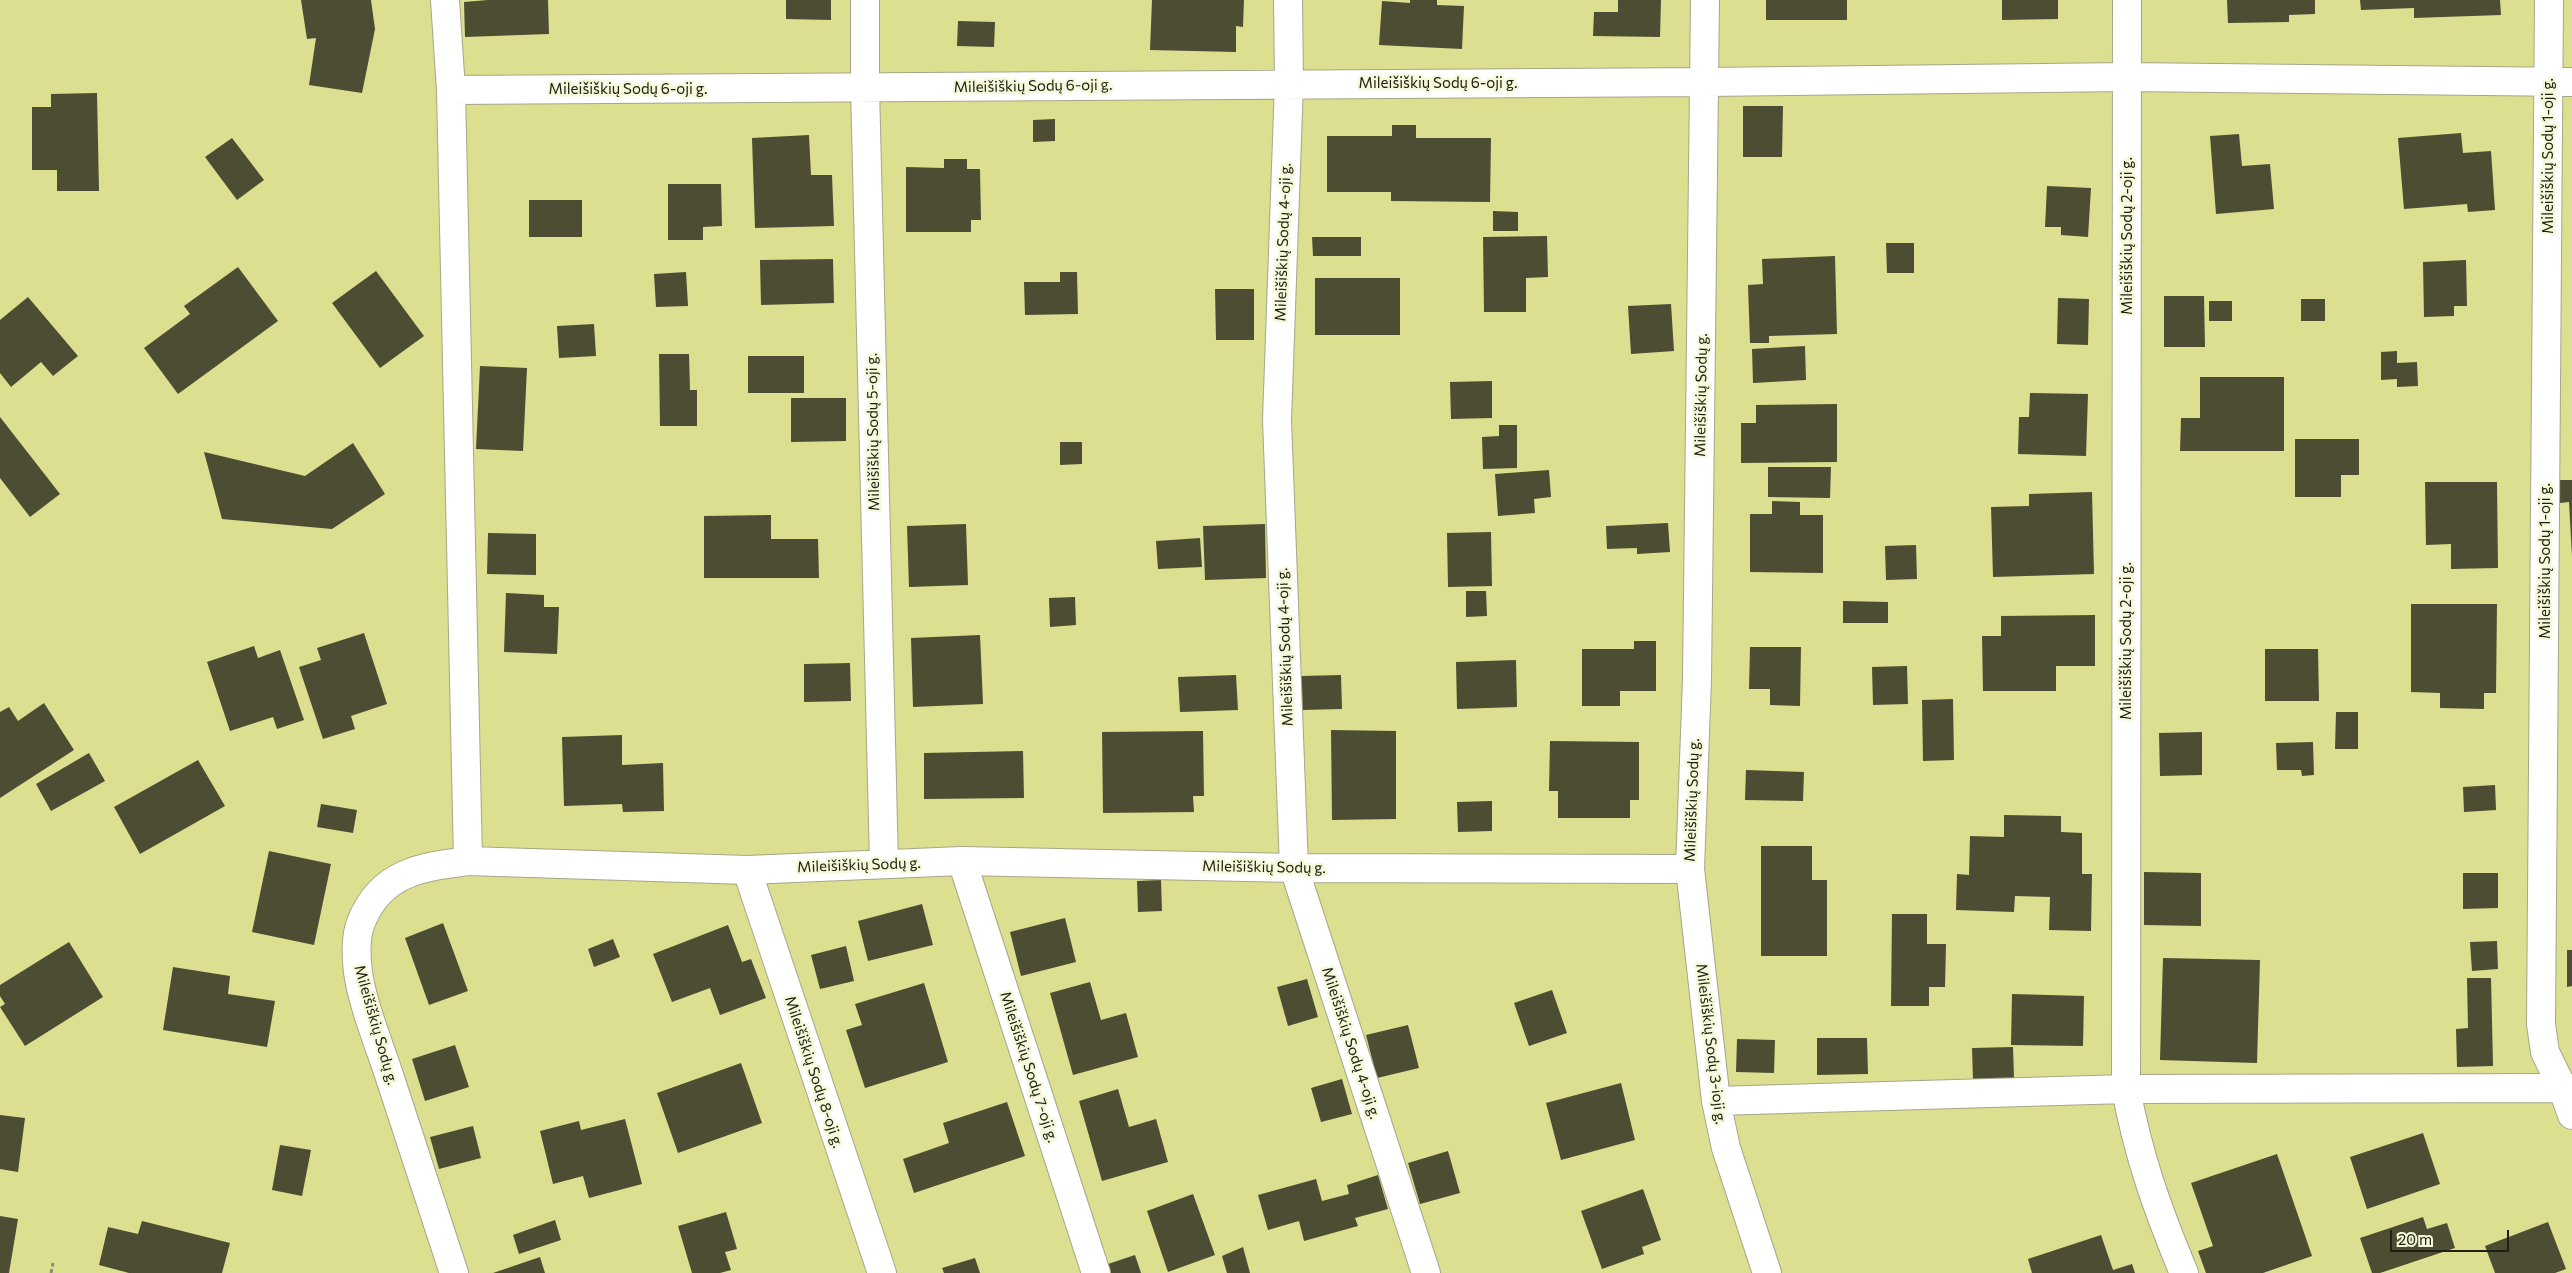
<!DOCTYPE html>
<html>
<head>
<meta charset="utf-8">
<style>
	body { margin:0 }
	#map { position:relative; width:2572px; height:1273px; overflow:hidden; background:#e9eccc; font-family:Commissioner,sans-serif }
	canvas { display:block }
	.scale { position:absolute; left:2390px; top:1230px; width:119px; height:22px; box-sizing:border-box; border:2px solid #202015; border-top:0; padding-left:6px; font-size:15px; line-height:18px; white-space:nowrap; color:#202015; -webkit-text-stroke:4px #f6f9d9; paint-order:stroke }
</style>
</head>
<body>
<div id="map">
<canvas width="2572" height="1273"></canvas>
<div class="scale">20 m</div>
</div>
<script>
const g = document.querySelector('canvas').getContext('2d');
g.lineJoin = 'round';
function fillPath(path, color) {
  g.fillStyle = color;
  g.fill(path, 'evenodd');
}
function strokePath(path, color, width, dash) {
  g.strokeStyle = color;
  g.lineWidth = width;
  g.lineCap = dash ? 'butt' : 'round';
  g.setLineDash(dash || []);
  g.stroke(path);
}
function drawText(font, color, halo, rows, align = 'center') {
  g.font = font + ' Commissioner,sans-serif';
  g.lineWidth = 5;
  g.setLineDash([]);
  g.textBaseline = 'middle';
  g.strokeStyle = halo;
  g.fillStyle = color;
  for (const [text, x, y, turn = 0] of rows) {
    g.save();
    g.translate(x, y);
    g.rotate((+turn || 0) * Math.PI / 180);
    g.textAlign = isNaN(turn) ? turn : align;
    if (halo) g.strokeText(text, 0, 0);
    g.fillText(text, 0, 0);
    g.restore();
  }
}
const green = new Path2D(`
	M0 0H2572V1273H0Z`);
const building = new Path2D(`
	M301 0H371L375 29 362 93 309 85 316 38 307 39Z
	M488 0H548L549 34 465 37 464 2Z
	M786 0H831V20L786 19Z
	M1152 0H1244L1243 27 1236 26V52L1150 50Z
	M1410 0H1437V5L1464 6 1462 49 1379 45 1382 1 1410 3Z
	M1618 0H1661L1660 37 1593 36 1594 12H1618Z
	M1766 0H1847V20H1766Z
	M2002 0H2058V19L2002 20Z
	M2227 0H2315V14L2289 15V22L2228 23Z
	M2360 0H2500L2501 15 2414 18V8L2361 10Z
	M958 21 995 22 994 47 957 46Z
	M97 93 99 191H57V170H32V107H51V94Z
	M1743 106H1783L1782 157H1743Z
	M1055 119V141L1033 142V120Z
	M1392 125H1416V138H1491L1490 202 1391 201V192H1327V136H1392Z
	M2461 133 2463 153 2491 151 2495 210 2468 212 2467 204 2404 209 2398 138Z
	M2239 134 2242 166 2270 164 2274 209 2216 214 2210 136Z
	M809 135 811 175H832L834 226 755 228 752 138Z
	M232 138 264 180 237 200 205 157Z
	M944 159H967V169H980L981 220H971V232H906V167L944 168Z
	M668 184H721L722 226 703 227V240H668Z
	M2047 186 2091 188 2088 237 2061 235V227H2045Z
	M529 200H582V237H529Z
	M1493 211 1518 212V231H1493Z
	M1547 236 1548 277 1526 278V312H1484L1483 237Z
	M1312 237H1361V256H1313Z
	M1886 243H1914V273H1887Z
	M1835 256 1837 334 1769 336V343H1750L1748 285 1763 284 1762 259Z
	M833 259 834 303 761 305 760 260Z
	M2466 260 2467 306H2454V316L2424 317 2423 262Z
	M238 267 278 321 178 394 144 348 190 314 184 306Z
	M376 271 424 336 380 368 332 303Z
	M686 272 688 306 656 307 654 274Z
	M1060 272H1077L1078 314 1025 315 1024 282H1060Z
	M1315 278H1400V335H1315Z
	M1215 289H1254V340H1216Z
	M2164 296H2204L2205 347H2164Z
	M28 297 78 356 53 376 41 362 11 387 0 373V320Z
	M2058 298 2089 299 2088 345 2057 344Z
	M2301 299H2325V321H2301Z
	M2209 301H2232V321H2209Z
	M1671 304 1674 351 1631 354 1628 306Z
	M594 324 596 356 559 358 557 326Z
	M1805 346 1806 380 1753 383 1752 349Z
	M2397 351V363L2417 362 2418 386 2397 387V379L2381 380V352Z
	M659 354H689L690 390H697V426H660Z
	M748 356H804V393H748Z
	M480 366 527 368 523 451 476 449Z
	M2200 377H2284V451H2180L2181 418H2200Z
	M1492 381V418L1451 419 1450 382Z
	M2030 393 2088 394 2086 456 2018 454 2019 417H2029Z
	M791 398H846V441L791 442Z
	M1837 404V462L1741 463V423H1756V405Z
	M0 417 60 494 30 517 0 478Z
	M1499 425H1517V468L1483 469 1482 437 1499 436Z
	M2295 439H2359V475H2341V497H2295Z
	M1060 442H1082V464L1060 465Z
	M353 443 385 494 332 529 222 519 204 452 305 476Z
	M1768 467H1831L1830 498 1768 497Z
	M1549 470 1551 497 1534 499 1535 513 1498 516 1495 474Z
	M2559 480H2572V556L2569 502 2560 503Z
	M2425 482H2497L2498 568 2451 569V544L2426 545Z
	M2092 492 2094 574 1993 577 1991 507 2029 506V494Z
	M1772 501 1800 502V515H1823V573L1750 572V514H1772Z
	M771 515V539H818L819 578H704V516Z
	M1668 523 1670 552 1637 554V548L1607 549 1606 526Z
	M966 524 968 585 909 587 907 526Z
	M1265 524 1266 578 1205 580 1203 526Z
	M1491 532 1492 586 1448 587 1447 533Z
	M488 533 536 534V575L487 574Z
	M1200 538 1202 567 1158 569 1156 541Z
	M1916 545 1917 579 1886 580 1885 546Z
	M1466 591H1486L1487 616 1466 617Z
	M506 593 544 595V607H559L557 654 504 652Z
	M1075 597 1076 625 1050 627 1049 598Z
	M1843 601 1888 602V623H1843Z
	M2411 604H2497L2496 693H2484V709L2440 708V693L2411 692Z
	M2095 615V666H2056V691H1983L1982 636H2001V616Z
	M364 633 387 704 351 716 355 729 323 739 299 667 321 660 317 648Z
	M980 635 983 704 913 707 911 638Z
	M1634 641H1656V691H1620V706H1582V649H1634Z
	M254 646 258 658 280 650 304 720 277 729 273 717 230 731 207 662Z
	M1750 647H1801L1800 706 1770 705V689H1749Z
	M2265 649H2318L2319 701H2265Z
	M1516 660 1517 707 1457 709 1456 662Z
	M850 663 851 701 804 702V664Z
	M1907 666 1908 704 1873 705 1872 667Z
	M1236 675 1238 710 1180 712 1178 677Z
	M1341 675 1342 709 1302 710 1301 676Z
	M1953 699 1954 760 1923 761 1922 700Z
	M44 703 74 750 0 798V712L9 707 18 721Z
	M2336 712H2358V749H2335Z
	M1331 730 1396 731V819L1332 820Z
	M1203 731 1204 796H1193L1194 812 1103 813 1102 732Z
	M2202 732V775L2160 776 2159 733Z
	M622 735V765L663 763 664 811 623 812 622 804 564 806 562 737Z
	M1550 741 1639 742V800H1630V818H1558V791H1549Z
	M2313 742 2314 775 2302 776 2301 770H2277L2276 743Z
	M1023 751 1024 798 924 799V753Z
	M89 753 105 781 51 811 36 784Z
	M198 760 225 806 140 854 114 807Z
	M1746 770 1804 772 1803 801 1745 800Z
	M2495 785 2496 810 2464 812 2463 787Z
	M1492 801V831L1458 832 1457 802Z
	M321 804 357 810 353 833 317 827Z
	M2004 815 2061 816V832L2082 833V874H2092L2091 931 2049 930 2050 897 2015 896 2014 912 1956 910 1957 874 1969 875 1970 836 2004 837Z
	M1761 846H1812V880H1827V956H1761Z
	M269 851 331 864 314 945 252 932Z
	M2144 872 2201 873V926L2144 925Z
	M2463 873H2498V908L2463 909Z
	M1161 880 1162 911 1138 912 1137 881Z
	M922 904 933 945 868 961 858 921Z
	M1892 914H1927V944H1946L1945 987H1929V1006H1891Z
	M1065 918 1076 962 1021 976 1010 932Z
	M443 923 468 991 429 1005 405 938Z
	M728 925 742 962 751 959 766 998 720 1015 710 988 672 1002 653 954Z
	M613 939 620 957 594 967 588 949Z
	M2497 941 2498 969 2472 971 2470 942Z
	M69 942 103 997 25 1046 0 1007 5 1004 0 996V985Z
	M846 946 854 981 820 989 811 955Z
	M2567 950H2572V986L2567 987Z
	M2163 958 2260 960 2257 1063 2160 1060Z
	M173 967 230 976 228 994 275 1001 267 1047 163 1030Z
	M2467 978H2491L2493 1066 2457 1067 2456 1029 2468 1028Z
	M1307 979 1318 1017 1288 1026 1277 987Z
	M1090 982 1101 1020 1126 1013 1138 1057 1073 1075 1050 993Z
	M924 983 948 1062 865 1088 846 1030 862 1025 855 1004Z
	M1552 990 1567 1033 1529 1046 1514 1003Z
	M2012 994 2084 996 2083 1046 2011 1045Z
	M1408 1025 1419 1068 1377 1078 1366 1035Z
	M1817 1038H1867L1868 1074 1817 1075Z
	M1737 1039 1775 1040 1774 1073 1736 1072Z
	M455 1045 469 1087 425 1101 412 1059Z
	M2013 1047 2014 1078 1973 1080 1972 1048Z
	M741 1063 762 1123 678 1153 657 1093Z
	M1342 1079 1352 1114 1321 1122 1311 1088Z
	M1621 1083 1635 1140 1561 1160 1546 1103Z
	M1118 1089 1129 1127 1156 1119 1168 1162 1102 1181 1079 1101Z
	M1007 1102 1025 1156 914 1193 903 1159 949 1143 943 1123Z
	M0 1115 25 1118 18 1172 0 1169Z
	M625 1119 642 1184 589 1198 583 1176 553 1184 540 1131 579 1121 581 1130Z
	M473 1126 481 1158 439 1169 430 1137Z
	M2423 1133 2440 1184 2367 1209 2350 1157Z
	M280 1145 311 1150 302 1196 272 1190Z
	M1448 1151 1460 1193 1420 1204 1408 1163Z
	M2277 1154 2312 1256 2263 1273H2206L2198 1251 2213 1246 2191 1183Z
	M1378 1175 1388 1209 1355 1218 1358 1226 1304 1241 1299 1221 1268 1230 1258 1195 1316 1179 1322 1201 1349 1194 1347 1185Z
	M1643 1189 1661 1240 1642 1247 1644 1254 1602 1269 1581 1211Z
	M1193 1194 1215 1255 1168 1272 1147 1211Z
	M726 1212 737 1249 725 1252 731 1270 720 1273H692L678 1226Z
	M0 1216 18 1219 9 1273H0Z
	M2423 1217 2427 1229 2447 1223 2455 1248 2380 1273H2372L2360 1238Z
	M555 1220 561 1240 519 1254 513 1235Z
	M142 1221 230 1243 222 1273H129L99 1265 108 1227 138 1234Z
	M2548 1222 2566 1269 2555 1273H2495L2485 1246Z
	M2101 1235 2113 1270 2132 1264 2135 1273H2032L2028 1259Z
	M1243 1247 1250 1273H1227L1222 1256Z
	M1135 1255 1141 1273H1108L1105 1265Z
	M540 1257 545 1273H493Z
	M975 1258 980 1273H944L942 1268Z`);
const path = new Path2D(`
	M51 1273 53 1263`);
const minor = new Path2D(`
	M445 0 451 90 1705 82 2127 77 2572 82
	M865 0V87L884 864
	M1288 0 1289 83 1277 420 1294 868 1426 1273
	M2127 0 2126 1089C2138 1155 2158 1211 2184 1273
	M2549 0 2541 1024 2545 1052 2562 1087 2572 1115
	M451 90 468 861
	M962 861 1096 1273
	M1690 869 1716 1101 1726 1148 1767 1273
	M747 870 882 1273
	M1716 1101 2126 1089 2572 1088
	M454 1273C433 1208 411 1143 390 1078 380 1047 362 1003 358 972 356 956 355 935 362 920 382 872 422 867 468 861L747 870 962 861 1294 868 1690 869 1697 679 1705 0`);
const streetNames = [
	["Mileišiškių Sodų 6-oji g.",1438,83],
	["Mileišiškių Sodų 6-oji g.",1033,86,-1],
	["Mileišiškių Sodų 6-oji g.",628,89],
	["Mileišiškių Sodų 1-oji g.",2548,156,-90],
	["Mileišiškių Sodų 2-oji g.",2127,236,-90],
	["Mileišiškių Sodų 4-oji g.",1283,242,-88],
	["Mileišiškių Sodų g.",1701,395,-89],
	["Mileišiškių Sodų 5-oji g.",873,432,-91],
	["Mileišiškių Sodų 1-oji g.",2545,561,-90],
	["Mileišiškių Sodų 2-oji g.",2126,641,-90],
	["Mileišiškių Sodų 4-oji g.",1285,647,-92],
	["Mileišiškių Sodų g.",1692,800,-88],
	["Mileišiškių Sodų g.",859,865,-2],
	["Mileišiškių Sodų g.",1264,867,1],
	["Mileišiškių Sodų g.",376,1025,74],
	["Mileišiškių Sodų 4-oji g.",1351,1043,72],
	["Mileišiškių Sodų 3-ioji g.",1711,1044,83],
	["Mileišiškių Sodų 7-oji g.",1029,1067,72],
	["Mileišiškių Sodų 8-oji g.",814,1072,72]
];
fillPath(green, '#dbdf8f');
fillPath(building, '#4c4d33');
strokePath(minor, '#a5a789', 30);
strokePath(path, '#8b8d77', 3, [4, 2.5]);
strokePath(minor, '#fff', 28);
drawText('15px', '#202015', '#f6f9d9', streetNames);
</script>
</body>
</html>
